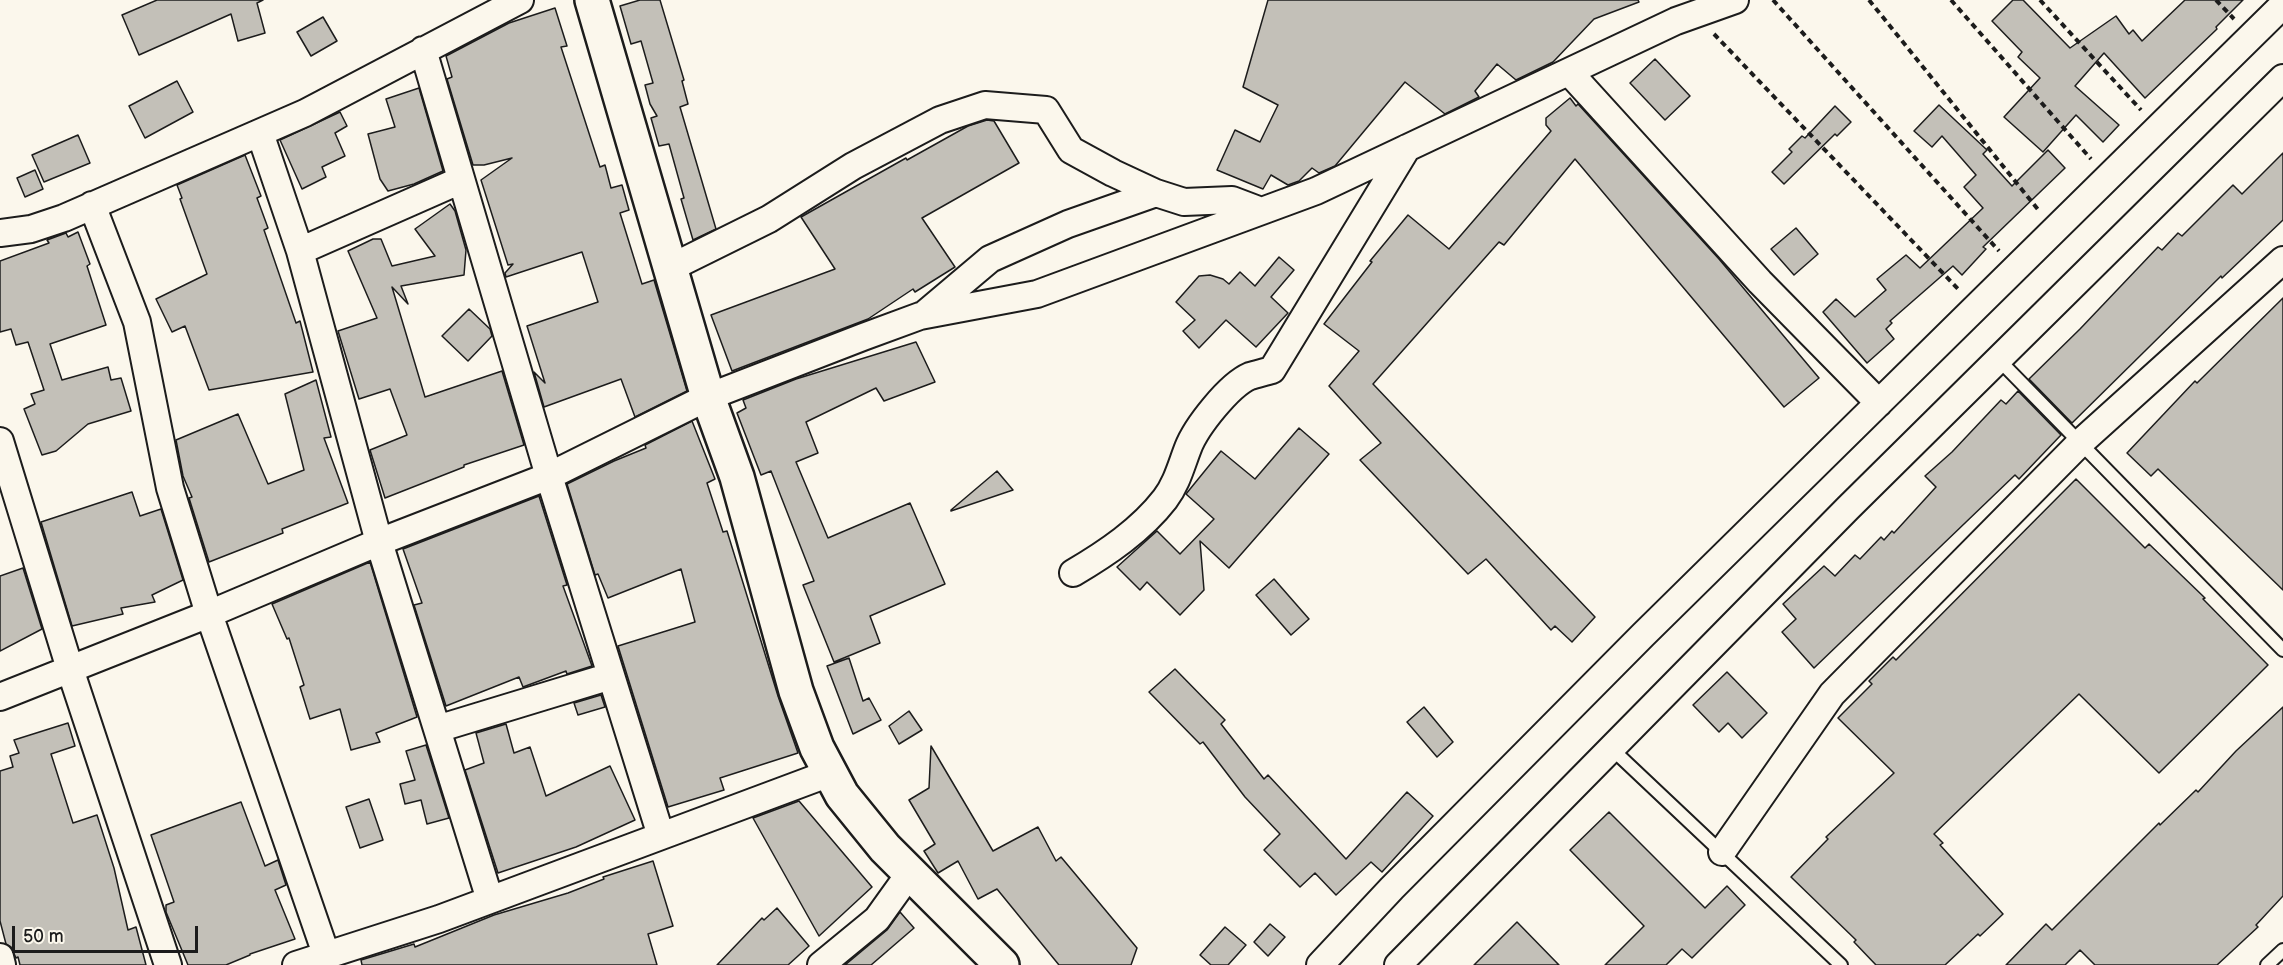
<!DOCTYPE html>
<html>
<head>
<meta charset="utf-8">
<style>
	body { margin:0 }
	#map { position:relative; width:2283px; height:965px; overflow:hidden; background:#fbf7ec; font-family:"Balsamiq Sans",sans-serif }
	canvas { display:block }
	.scale { position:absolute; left:12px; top:926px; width:186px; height:27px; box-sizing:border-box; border:3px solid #1c1c1c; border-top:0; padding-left:8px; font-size:18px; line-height:21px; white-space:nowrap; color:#1c1c1c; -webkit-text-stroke:4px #fbf7ec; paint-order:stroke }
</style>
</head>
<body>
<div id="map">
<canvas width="2283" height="965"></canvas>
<div class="scale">50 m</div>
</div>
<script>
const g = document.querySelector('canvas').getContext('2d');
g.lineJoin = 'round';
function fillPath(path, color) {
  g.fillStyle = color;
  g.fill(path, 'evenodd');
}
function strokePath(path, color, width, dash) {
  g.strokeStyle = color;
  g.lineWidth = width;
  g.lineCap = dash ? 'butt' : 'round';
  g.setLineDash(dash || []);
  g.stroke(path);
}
const building = new Path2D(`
	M157 0H263L257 3 265 33 238 41 231 14 139 55 122 15Z
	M640 0H660L684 80 682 81 688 104 680 107 716 229 693 240 681 199 684 198 669 144 659 146 651 118 657 116 650 104 645 85 653 83 641 41 631 44 620 6Z
	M1268 0H1638L1639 2 1594 19 1553 62 1516 80 1497 64 1475 91 1479 97 1445 114 1405 82 1335 166 1319 173 1312 168 1299 181 1288 185 1271 175 1263 189 1217 170 1235 130 1260 142 1278 105 1243 87Z
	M2013 0H2023L2070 48 2116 16 2129 34 2133 30 2142 41 2185 0H2243L2216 27 2217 29 2145 98 2104 53 2075 86 2119 125 2103 142 2076 115 2043 152 2004 117 2040 78 2018 57 2022 52 1992 21Z
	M555 8 567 46 561 47 600 167 605 165 611 188 622 185 629 210 620 213 642 284 654 280 687 391 635 417 621 379 544 407 534 372 545 383 527 326 598 302 582 252 506 277 505 273 513 264 508 265 481 180 512 158 484 165H473L447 79 452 77 446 56 509 23Z
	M323 17 337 41 311 56 297 32Z
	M1655 59 1690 96 1665 120 1630 83Z
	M177 81 193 112 145 138 129 106Z
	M419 88 443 171 414 184 388 191 380 179 368 134 395 127 386 99Z
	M1570 98 1576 106 1578 104 1719 259 1819 378 1784 407 1575 159 1504 245 1499 242 1373 384 1595 617 1572 642 1555 626 1551 630 1486 559 1468 574 1360 460 1381 443 1329 386 1359 351 1324 324 1372 262 1370 261 1408 215 1449 249 1551 131 1546 125V118Z
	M1939 105 1987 150 1983 154 2012 186 2048 150 2065 168 1983 247 1986 249 1962 275 1953 266 1890 321 1892 323 1886 329 1894 339 1867 363 1823 312 1836 299 1855 317 1886 290 1877 279 1906 255 1920 268 1983 208 1964 187 1976 175 1942 136 1932 147 1914 131Z
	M1835 106 1851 122 1837 136 1835 134 1784 184 1772 172 1792 152 1789 149 1802 136 1805 138Z
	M340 112 347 126 335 133 345 156 322 167 326 177 302 189 280 140Z
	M987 120 994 121 1019 163 922 218 955 267 915 292 913 289 868 319 732 371 711 315 835 269 801 217 906 158 907 160 968 126Z
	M78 135 90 163 44 182 32 155Z
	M2283 153V220L2222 278 2221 276 2072 423 2029 379 2080 329 2158 247 2162 250 2178 233 2182 236 2233 185 2242 194Z
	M245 155 261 196 257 198 268 228 264 230 296 323 300 321 313 372 209 390 185 326 172 332 156 299 207 274 180 199 182 198 177 185Z
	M35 170 43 189 25 197 17 178Z
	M450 204 455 211 466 250 464 275 401 286 408 304 392 287 425 397 502 371 524 445 464 465V467L385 498 370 450 407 435 390 389 359 399 338 331 377 318 348 251 373 239H381L392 266 435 256 415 229Z
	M1796 228 1818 254 1794 275 1771 249Z
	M78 232 90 264 87 266 106 325 50 344 62 380 108 367 111 380 121 378 131 411 88 424 56 451 42 455 24 409 35 404 31 394 44 390 28 342 16 345 11 329 0 332V261L49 243 47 240 66 233 68 237Z
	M1279 257 1294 270 1271 297 1288 313 1256 347 1226 320 1199 348 1183 331 1195 320 1176 302 1199 276 1210 275 1223 279 1229 284 1240 272 1255 286Z
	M2283 298V590L2158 469 2151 476 2127 453 2195 381 2197 383Z
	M469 309 490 329 492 336 468 361 442 336Z
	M916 342 935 382 884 401 876 388 806 422 818 453 796 462 828 538 910 503 945 584 870 616 880 643 834 662 803 585 814 581 771 471 761 475 737 413 746 408 743 400 796 379Z
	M316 380 331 437 324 438 348 503 282 529 283 533 209 562 189 498 192 497 183 476 176 440 238 414 268 484 304 470 285 394Z
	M2018 391 2061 435 2019 479 2015 475 1814 668 1782 632 1796 619 1783 604 1824 566 1835 576 1855 555 1860 559 1881 537 1884 540 1892 531 1894 533 1936 487 1925 476 1952 452 2001 400 2006 404Z
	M692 421 715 479 707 483 723 532 727 531 778 696 798 753 720 778 724 790 668 807 618 646 695 622 681 569 608 598 598 574 595 575 567 484 614 461 646 448 645 445Z
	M1299 428 1329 454 1229 568 1200 541 1204 590 1180 615 1147 582 1140 590 1117 567 1157 531 1180 554 1214 519 1186 494 1221 451 1255 479Z
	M997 471 1013 490 951 511V510Z
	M2076 479 2145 548 2149 544 2205 598 2203 599 2268 665 2159 773 2079 694 1934 834 1943 843 1940 845 2003 914 1980 936 1978 934 1945 965H1876L1854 942 1856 940 1791 877 1828 839 1826 837 1894 773 1838 718 1872 684 1869 681 1893 657 1896 660Z
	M132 492 140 516 161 509 183 580 152 595 155 602 121 608 123 614 72 626 41 522Z
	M539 496 567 585 563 586 592 666 567 674 566 671 523 687 519 677 446 706 414 605 422 603 403 549Z
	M370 562 417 717 376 733 380 742 351 750 340 709 310 719 300 687 304 685 289 638 287 639 272 604Z
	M23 568 42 629 0 651V576Z
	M1274 579 1309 619 1291 635 1256 595Z
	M849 658 863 701 869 698 881 720 853 734 827 666Z
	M1175 669 1225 720 1221 724 1264 779 1268 775 1346 859 1407 792 1433 816 1382 872 1371 862 1336 895 1315 873 1300 887 1264 850 1280 834 1245 797 1203 742 1200 744 1149 692Z
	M1727 672 1767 713 1742 738 1728 723 1719 732 1693 705Z
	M601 695 605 707 578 715 574 703Z
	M1424 707 1453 742 1437 757 1407 722Z
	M2283 707V896L2256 925 2258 927 2217 965H2095L2080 950 2065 965H2006L2046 924 2052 930 2159 823 2160 825 2196 790 2198 792 2236 751Z
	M909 711 922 730 899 744 889 726Z
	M68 723 75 746 51 754 73 823 97 815 114 868 128 930 136 927 146 965H20L18 957 16 958 11 947 6 944 0 921V771L13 767 10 756 19 753 14 740Z
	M506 724 514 753 530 747 546 796 610 766 635 820 576 847 498 873 465 770 484 763 476 733Z
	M426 745 449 818 427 824 421 800 405 804 400 784 415 780 406 751Z
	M931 746 993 851 1038 827 1056 861 1061 857 1137 948 1131 965H1059L997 889 978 899 958 861 938 873 924 851 935 844 909 800 929 788Z
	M369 799 383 840 360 848 346 807Z
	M799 801 872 887 819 936 753 818Z
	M241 802 265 866 278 860 286 885 275 890 295 939 250 954V955L226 965H188L166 912V905L174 902 151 835Z
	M1609 812 1705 908 1727 886 1745 905 1692 958 1682 949 1666 965H1605L1644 926 1570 850Z
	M653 861 673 926 648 934 657 965H362L361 960 414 944 415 947 494 915 568 893 604 879 603 877Z
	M777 908 809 946 788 965H717L762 918 764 920Z
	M900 912 914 928 871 965H845L887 930Z
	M1517 922 1559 965H1474Z
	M1270 924 1285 937 1268 956 1254 942Z
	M1225 927 1246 945 1228 965H1211L1200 955Z`);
const path = new Path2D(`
	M1773 0 1999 251
	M1869 0 2040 212
	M1951 0 2091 159
	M2040 0 2141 110
	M2216 0 2234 19
	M1714 34 1960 291`);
const lane = new Path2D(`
	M1999 360 2283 650
	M1611 748 1841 965
	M2267 965 2283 950`);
const street = new Path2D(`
	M423 50 549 476 661 836
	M1569 72 1760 282 1879 403
	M260 133 300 251 379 542 490 900
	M92 205 137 322 170 488 209 614 327 957
	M0 233 31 229 64 218 305 113 520 0
	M300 251 461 180
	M670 268 769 219 853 166 940 120 985 105 1046 110 1071 150 1113 173 1156 193 1184 202 1232 200 1261 211
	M926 313 990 259 1068 224 1156 193
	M0 441 70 669 168 965
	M1073 573C1107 553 1141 530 1165 499 1177 483 1181 466 1188 448 1196 427 1229 385 1250 376 1257 374 1265 372 1272 370L1407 148
	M0 697 209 614 379 542 549 476 708 397 863 337 920 316 1037 294 1316 191 1676 21 1735 0
	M437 729 611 676
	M1722 852 1832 694 2080 443 2283 260
	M0 957 2 965
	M296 965 439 919 830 773
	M821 965 877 919 910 873
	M1320 965 1392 888 1643 635 2283 5
	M1398 965 1848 508 2283 78`);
const secondary = new Path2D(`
	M592 0 708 397 737 477 796 691 817 748 842 795 885 848 1002 965`);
fillPath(building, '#c3c0b8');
strokePath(building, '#1c1c1c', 1.5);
strokePath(lane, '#1c1c1c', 16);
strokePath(street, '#1c1c1c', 30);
strokePath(secondary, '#1c1c1c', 38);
strokePath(path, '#1c1c1c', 4, [6, 4.5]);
strokePath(lane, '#fbf7ec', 12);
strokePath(street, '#fbf7ec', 26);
strokePath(secondary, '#fbf7ec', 33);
</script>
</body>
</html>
